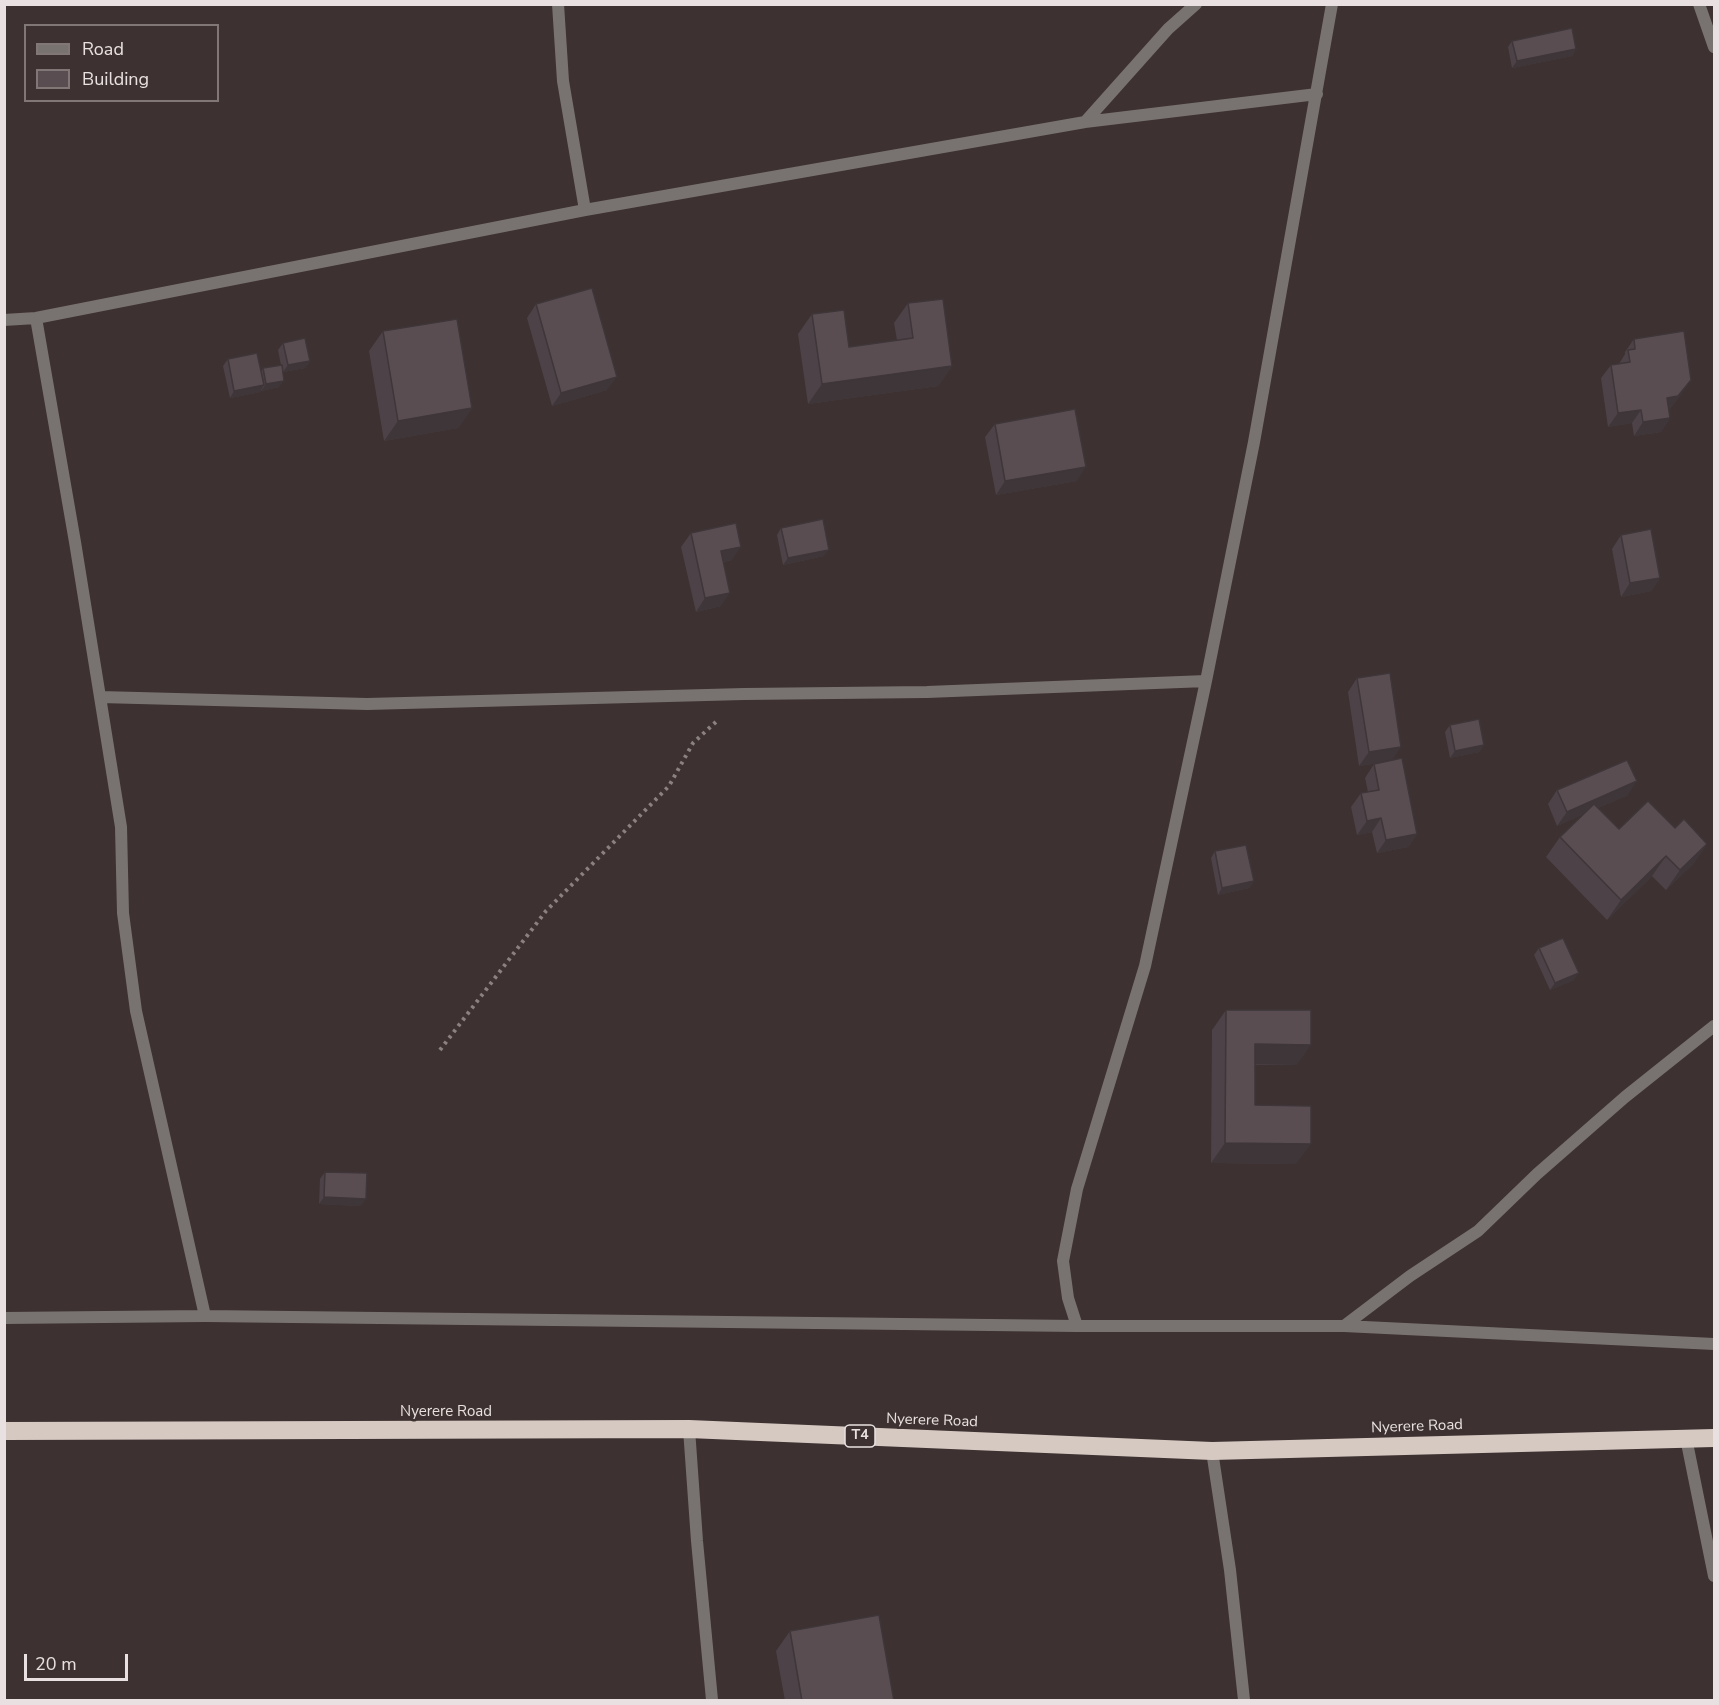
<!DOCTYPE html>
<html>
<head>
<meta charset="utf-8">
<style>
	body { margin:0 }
	#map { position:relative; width:1719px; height:1705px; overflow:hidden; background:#3d3131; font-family:"Nunito Sans",sans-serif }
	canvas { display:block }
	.frame { position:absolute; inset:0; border:6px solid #e9e1e1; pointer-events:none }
	.legend { position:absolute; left:24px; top:24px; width:195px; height:78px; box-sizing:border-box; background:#3d3131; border:2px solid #827777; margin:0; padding:8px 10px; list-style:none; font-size:18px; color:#e9e1e1 }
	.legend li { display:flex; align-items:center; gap:12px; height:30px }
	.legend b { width:30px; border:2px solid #827777 }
	.scale { position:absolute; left:24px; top:1654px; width:104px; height:27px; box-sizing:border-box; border:3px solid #e9e1e1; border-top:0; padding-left:8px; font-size:18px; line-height:21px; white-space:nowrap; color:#e9e1e1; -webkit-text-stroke:4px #3d3131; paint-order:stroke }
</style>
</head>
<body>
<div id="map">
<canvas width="1719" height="1705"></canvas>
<div class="frame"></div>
<ul class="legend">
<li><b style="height:8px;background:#787370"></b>Road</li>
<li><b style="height:16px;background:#594d52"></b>Building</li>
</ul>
<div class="scale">20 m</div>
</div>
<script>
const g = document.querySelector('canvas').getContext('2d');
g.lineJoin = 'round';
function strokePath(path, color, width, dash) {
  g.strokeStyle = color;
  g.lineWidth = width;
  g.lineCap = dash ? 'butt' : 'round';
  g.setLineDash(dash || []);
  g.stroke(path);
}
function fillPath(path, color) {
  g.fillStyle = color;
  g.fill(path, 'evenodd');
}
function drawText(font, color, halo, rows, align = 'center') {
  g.font = font + ' "Nunito Sans",sans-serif';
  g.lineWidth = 5;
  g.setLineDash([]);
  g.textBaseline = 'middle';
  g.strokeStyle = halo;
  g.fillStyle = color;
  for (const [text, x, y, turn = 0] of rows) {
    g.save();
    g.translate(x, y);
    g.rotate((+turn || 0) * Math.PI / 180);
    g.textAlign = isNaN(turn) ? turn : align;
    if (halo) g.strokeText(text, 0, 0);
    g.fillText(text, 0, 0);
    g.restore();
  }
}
const path = new Path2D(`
	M440 1050 546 911 669 786 693 743 718 720`);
const street = new Path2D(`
	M558 4 563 81 585 210
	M1699 4 1714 47
	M1085 122 1168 29 1196 4
	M36 318 75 542 121 827 123 913 136 1011 205 1316
	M4 320 36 318 585 210 1085 122 1317 94
	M100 697 367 704 744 694 927 692 1206 681
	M4 1318 205 1316 1077 1326H1344L1714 1344
	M1077 1326 1068 1298 1063 1261 1077 1189 1145 966 1206 681 1254 442 1332 4
	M1344 1326 1410 1276 1478 1231 1537 1174 1625 1097 1714 1026
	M689 1429 697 1541 712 1700
	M1686 1438 1714 1576
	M1212 1451 1230 1570 1244 1700`);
const highway = new Path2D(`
	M4 1431 689 1429 1212 1451 1714 1438`);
const wall = new Path2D(`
	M1512 41 1576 49 1572 56 1512 68 1508 47Z
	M908 303 952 366 938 386 808 404 798 334 812 314 849 347 897 340 894 323Z
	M536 304 607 390 552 406 527 318Z
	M383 331 472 408 458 428 384 441 369 351Z
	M1634 339 1682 393 1669 410 1670 418 1661 432 1634 436 1632 423 1608 427 1601 378 1611 365 1619 364 1625 354V352Z
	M283 343 310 361 305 368 283 372 279 387 261 391V390L260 392 230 398 223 366 228 359 261 371 263 368 281 365 278 350Z
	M995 424 1077 481 996 495 985 437Z
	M781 528 824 556 783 565 777 535Z
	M691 533 732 560 723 562 721 606 696 612 681 547Z
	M1621 535 1660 578 1651 591 1621 597 1612 549Z
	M1357 678 1392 760 1417 834 1408 847 1377 853 1372 832 1357 835 1351 807 1361 793 1368 792 1365 778 1374 764 1385 762 1359 766 1348 692Z
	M1450 725 1484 745 1479 752 1450 758 1445 732Z
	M1557 790 1628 795 1598 808 1619 829 1675 828 1707 844 1693 864 1666 890 1652 876 1607 920 1546 857 1560 837 1584 814 1557 826 1548 804Z
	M1215 851 1254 881 1249 888 1218 895 1211 858Z
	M1539 948 1574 980 1550 990 1534 955Z
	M1226 1010 1297 1065H1255V1105L1296 1164 1211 1163 1212 1030Z
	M325 1172 361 1206 319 1204 320 1179Z
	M790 1631 894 1701H785L776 1651Z`);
const shadedWall = new Path2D(`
	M1576 49 1572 56 1512 68 1517 61Z
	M310 361 305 368 283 372 288 365Z
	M952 366 938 386 808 404 822 384Z
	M617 377 607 390 552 406 561 393Z
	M1691 380 1682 393 1669 410 1667 398Z
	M284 381 279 387 261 391 266 384Z
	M264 385 260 392 230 398 234 391Z
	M472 408 458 428 384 441 398 421Z
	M1641 410 1632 423 1608 427 1618 413Z
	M1670 418 1661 432 1634 436 1643 422Z
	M1086 467 1077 481 996 495 1005 481Z
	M741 547 732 560 711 564 721 551Z
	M829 550 824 556 783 565 788 558Z
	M1660 578 1651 591 1621 597 1630 583Z
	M730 593 721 606 696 612 705 598Z
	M1484 745 1479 752 1450 758 1455 751Z
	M1401 747 1392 761 1359 766 1369 752Z
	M1637 781 1628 795 1557 826 1567 812Z
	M1381 818 1372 832 1357 835 1367 821Z
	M1417 834 1408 847 1377 853 1386 840Z
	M1707 844 1693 864 1666 890 1680 870Z
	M1666 856 1652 876 1607 920 1621 900Z
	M1254 881 1249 888 1218 895 1222 888Z
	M1579 973 1574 980 1550 990 1555 983Z
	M1255 1044 1311 1045 1297 1065 1241 1064Z
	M1225 1143 1311 1144 1296 1164 1211 1163Z
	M324 1197 366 1199 361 1206 319 1204Z`);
const building = new Path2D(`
	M1572 28 1576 49 1517 61 1512 41Z
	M592 288 617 377 561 393 536 304Z
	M943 299 952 366 822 384 812 314 844 310 849 347 913 338 908 303Z
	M457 319 472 408 398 421 383 331Z
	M1684 331 1691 380 1678 396 1667 398 1670 418 1643 422 1641 410 1618 413 1611 365 1630 362 1628 350 1635 349 1634 339Z
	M305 338 310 361 288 365 283 343Z
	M257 353 264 385 234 391 228 359Z
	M282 365 284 381 266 384 263 368Z
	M1075 409 1086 467 1005 481 995 424Z
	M823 519 829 550 788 558 781 528Z
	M736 523 741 547 721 551 730 593 705 598 691 533Z
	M1651 529 1660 578 1630 583 1621 535Z
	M1390 673 1401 747 1369 752 1357 678Z
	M1479 719 1484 745 1455 751 1450 725Z
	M1402 758 1417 834 1386 840 1381 818 1367 821 1361 793 1379 790 1374 764Z
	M1627 760 1637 781 1567 812 1557 790Z
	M1648 801 1675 828 1684 819 1707 844 1680 870 1666 856 1621 900 1560 837 1594 804 1619 829Z
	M1246 845 1254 881 1222 888 1215 851Z
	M1563 938 1579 973 1555 983 1539 948Z
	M1226 1010H1311V1045L1255 1044V1105L1311 1106V1144L1225 1143Z
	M325 1172 367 1173 366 1199 324 1197Z
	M879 1615 894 1701H802L790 1631Z`);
const shields = [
	[860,1436,30]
];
const shieldNames = [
	["T4",860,1436]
];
const streetNames = [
	["Nyerere Road",446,1412],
	["Nyerere Road",932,1421,2],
	["Nyerere Road",1417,1427,-2]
];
strokePath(path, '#8b8181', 4, [3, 4.5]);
strokePath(street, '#787370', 12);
strokePath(highway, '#d6c9c2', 18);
fillPath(wall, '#4d4247');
fillPath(shadedWall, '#3e3639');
fillPath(building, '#594d52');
strokePath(building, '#3e3639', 1.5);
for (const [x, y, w] of shields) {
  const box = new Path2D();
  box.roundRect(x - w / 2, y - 11, w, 22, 4.5);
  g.fillStyle = '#3d3131';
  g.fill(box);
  strokePath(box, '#e9e1e1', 1.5);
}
drawText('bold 14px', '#e9e1e1', null, shieldNames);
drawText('15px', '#e9e1e1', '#3d3131', streetNames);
</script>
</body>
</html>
